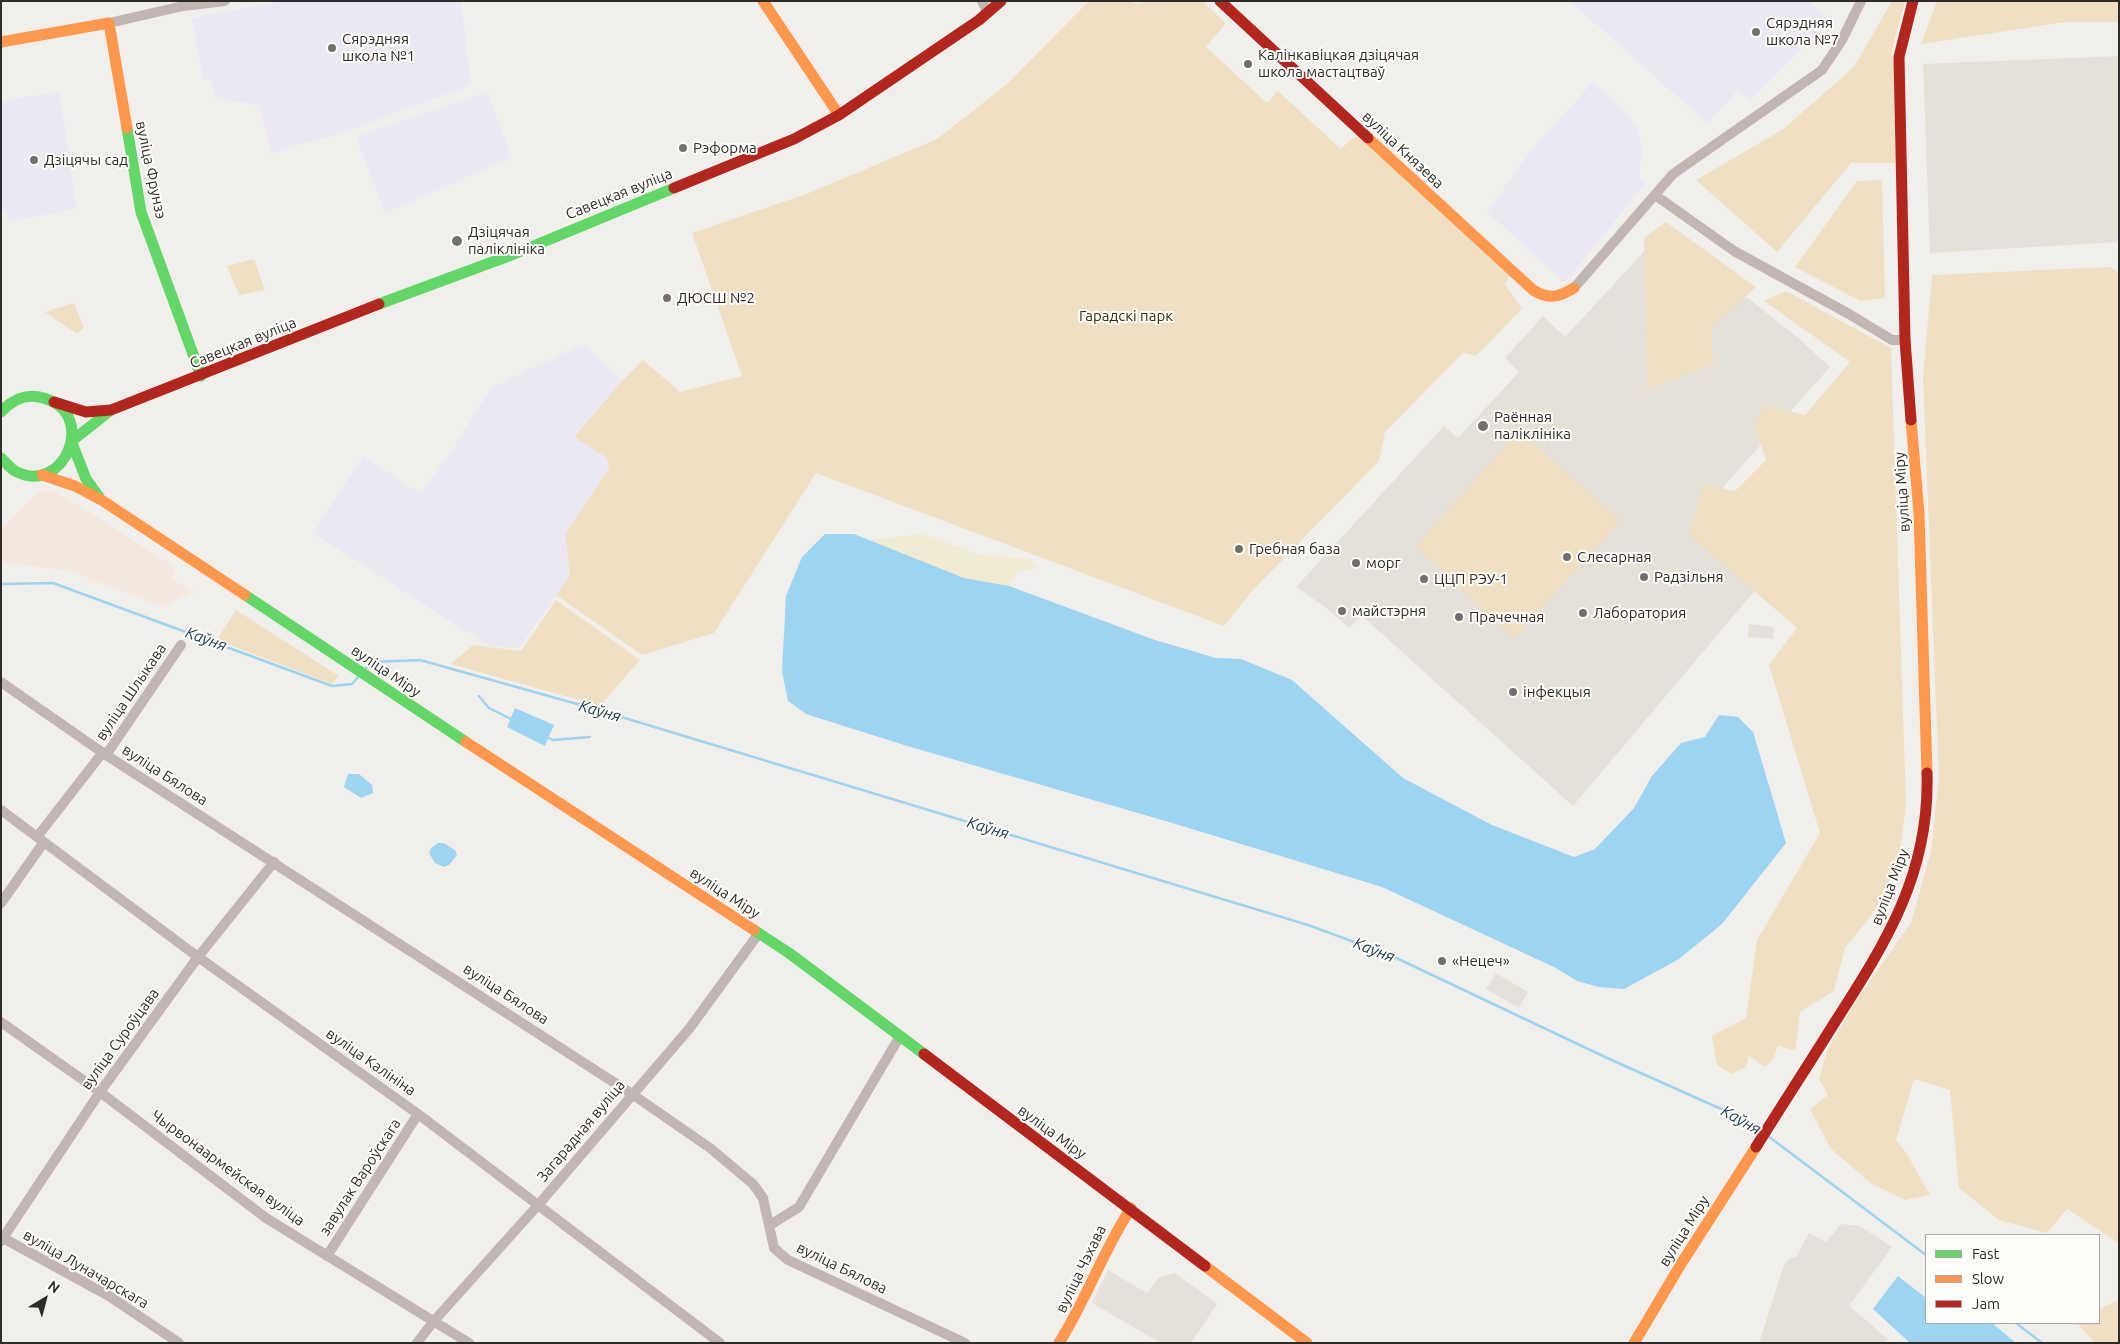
<!DOCTYPE html>
<html>
<head>
<meta charset="utf-8">
<style>
	body { margin:0 }
	#map { position:relative; width:2120px; height:1344px; overflow:hidden; background:#f1efec; font-family:Ubuntu,sans-serif }
	canvas { display:block }
	.frame { position:absolute; inset:0; border:2px solid #2d2c2a; pointer-events:none }
	.legend { position:absolute; left:1925px; top:1234px; width:175px; height:90px; box-sizing:border-box; background:#fffdfa; border:1px solid #aba9a7; margin:0; padding:6px 9px; list-style:none; font-size:15px; color:#2d2c2a }
	.legend li { display:flex; align-items:center; gap:10px; height:25px }
	.legend b { width:25px; border:1px solid #aba9a7 }
	.north { position:absolute; left:20px; top:1274px; width:50px; height:50px; -webkit-text-stroke:4px #fffdfa; paint-order:stroke; rotate:37deg; font-size:14px; font-weight:700; line-height:20px; text-align:center; color:#2d2c2a }
	.north::after { content:''; display:block; margin:auto; width:18px; height:22px; background:#2d2c2a; clip-path:polygon(50% 0,100% 100%,50% 72%,0 100%) }
</style>
</head>
<body>
<div id="map">
<canvas width="2120" height="1344"></canvas>
<div class="frame"></div>
<ul class="legend">
<li><b style="height:6px;background:#63d668"></b>Fast</li>
<li><b style="height:6px;background:#ff974d"></b>Slow</li>
<li><b style="height:6px;background:#b3261e"></b>Jam</li>
</ul>
<div class="north">N</div>
</div>
<script>
const g = document.querySelector('canvas').getContext('2d');
g.lineJoin = 'round';
function fillPath(path, color) {
  g.fillStyle = color;
  g.fill(path, 'evenodd');
}
function strokePath(path, color, width, dash) {
  g.strokeStyle = color;
  g.lineWidth = width;
  g.lineCap = dash ? 'butt' : 'round';
  g.setLineDash(dash || []);
  g.stroke(path);
}
function drawText(font, color, halo, rows, align = 'center') {
  g.font = font + ' Ubuntu,sans-serif';
  g.lineWidth = 4;
  g.setLineDash([]);
  g.textBaseline = 'middle';
  g.strokeStyle = halo;
  g.fillStyle = color;
  for (const [text, x, y, turn = 0] of rows) {
    g.save();
    g.translate(x, y);
    g.rotate((+turn || 0) * Math.PI / 180);
    g.textAlign = isNaN(turn) ? turn : align;
    if (halo) g.strokeText(text, 0, 0);
    g.fillText(text, 0, 0);
    g.restore();
  }
}
const commercial = new Path2D(`
	M39 492H58L176 568 171 578 193 592 162 607 70 571 7 563 1 560V529Z`);
const built = new Path2D(`
	M2119 56V242L1930 253 1923 64Z
	M1663 231 1797 337 1830 367 1716 495 1784 556 1573 806 1361 615 1349 628 1325 607 1296 587 1444 426 1458 438 1519 372 1505 358 1543 316 1565 337Z
	M1749 624 1774 627 1773 639 1748 637Z
	M1496 973 1528 992 1519 1008 1486 989Z
	M1841 1224 1860 1226 1892 1247 1849 1306 1888 1339 1885 1343H1759L1784 1265 1790 1258 1796 1257 1809 1233 1826 1242Z
	M1108 1270 1147 1293 1159 1277 1175 1273 1217 1304 1191 1343H1161L1092 1303Z`);
const education = new Path2D(`
	M281 1H461L471 85 347 131 272 153 260 105 214 98 212 79 203 80 192 18Z
	M1570 1H1814L1812 4 1831 19 1750 101 1737 91 1707 123Z
	M1593 82 1618 104 1635 124 1642 145 1639 176 1645 183 1565 283 1487 212 1532 149Z
	M59 92 77 209 9 221 1 207V101Z
	M487 92 512 157 385 213 356 136Z
	M584 344 622 381 574 437 607 458 609 469 565 534 570 576 519 648 489 646 313 533 363 456 421 494 451 452 492 387Z`);
const green = new Path2D(`
	M1089 1H1129C1135 4 1140 5 1146 1H1202L1226 23 1206 47 1267 103 1278 91 1341 149 1352 138 1359 137 1510 276 1505 284 1522 309 1476 356 1463 353 1385 432 1379 461 1253 590 1224 626 816 473 714 633 642 655 556 595 570 576 565 534 609 469 607 458 574 437 622 381 643 360 680 392 742 376 692 233 809 193 937 139 1007 84Z
	M1892 1H1905L1892 49 1895 73V163H1851L1777 252 1696 180 1782 130 1854 67Z
	M1937 1H2119V22H2065L1921 44Z
	M1882 180 1885 298 1860 301 1795 267 1857 181Z
	M1666 222 1756 287 1711 326 1713 364 1647 389 1644 238Z
	M254 259 265 290 239 295 227 266Z
	M2110 267 2119 273V1243L2067 1209 2047 1233 1999 1220 1959 1188 1950 1090 1914 1079 1896 1140 1907 1154 1930 1195 1905 1200 1872 1184 1831 1149 1810 1109 1828 1095 1819 1079 1827 1051 1856 1001 1911 923 1931 851 1939 778 1923 377 1932 275Z
	M1786 291 1891 348 1906 805 1899 859 1874 912 1845 948 1834 991 1800 1012 1795 1051 1778 1045 1774 1058 1765 1067 1749 1056 1746 1067 1731 1074 1717 1065 1712 1036 1746 1018 1757 940 1820 833 1769 665 1797 628 1689 535 1704 485 1735 491 1766 460 1754 425 1765 406 1805 415 1850 362 1764 301Z
	M74 303 84 328 77 334 45 312Z
	M1520 431 1620 521 1514 639 1416 546Z
	M556 600 640 660 600 706 451 664 473 645 521 651Z
	M236 610 339 676 332 684 217 640Z
	M2119 1300V1343H2095L2077 1323H2099V1309Z`);
const sand = new Path2D(`
	M922 534 979 554 1031 559 1038 568 1018 572 1009 586 964 578 870 540Z`);
const water = new Path2D(`
	M825 534H854L964 578 1009 586 1155 640 1216 658 1241 659 1292 680 1403 778 1492 825 1574 857 1595 849 1634 808 1652 776 1681 743 1705 737 1719 715 1738 717 1753 732 1786 843 1722 924 1679 959 1624 989 1599 987 1577 981 1556 968 1382 887 1179 825 904 745 806 714 788 701 782 672 786 596 802 557Z
	M515 708 554 725 545 746 507 727Z
	M348 774H359L372 785 373 793 361 798 344 787Z
	M438 843H443L455 850 457 855 449 865 444 867 435 863 429 853 431 848Z
	M1898 1276 1926 1298V1323H1992L2016 1343H1910L1873 1309Z`);
const stream = new Path2D(`
	M1 584 53 583 332 686 352 684 359 676
	M364 670 372 662 420 660 595 709 1308 925 1392 956 1605 1057 1748 1121 1761 1131
	M479 696 489 708 513 720
	M547 737 553 740 590 737
	M1768 1136 1926 1255
	M2016 1323 2042 1343`);
const street = new Path2D(`
	M982 1 988 13
	M109 23 183 6 225 1
	M1655 195 1734 251 1849 314 1892 340H1905
	M1574 288 1673 174 1822 70 1842 40 1861 1
	M1 682 106 755 632 1094 710 1148 753 1184 763 1198 774 1248 788 1260 965 1343
	M106 755 181 645
	M1 810 198 957 418 1114 720 1343
	M37 837 103 752
	M1 903 44 842
	M1 1022 100 1092 266 1218 469 1343
	M770 1225 799 1207 900 1036
	M3 1238 109 1296 179 1343
	M1 1241 100 1092 198 957 274 862
	M327 1256 418 1114
	M417 1343 433 1322 539 1204 689 1029 759 933`);
const fast = new Path2D(`
	M127 128 141 212 201 376
	M379 304 514 254 674 188
	M1 412C11 401 24 394 39 397 101 409 65 498 15 471 10 468 5 462 1 458
	M73 440 111 410
	M72 443 86 479 99 497
	M245 595 466 742
	M754 930 789 953 924 1054`);
const slow = new Path2D(`
	M763 1 839 115
	M1 42 109 23 127 128
	M1368 138 1533 290C1549 300 1559 297 1574 288
	M1911 420 1919 513 1927 773
	M42 475 75 486 103 501 245 595
	M466 742 754 930
	M1205 1266 1307 1343
	M1059 1343C1086 1300 1103 1251 1131 1208
	M1634 1343 1681 1264 1756 1147`);
const jam = new Path2D(`
	M1220 1 1368 138
	M674 188 794 139 839 115 979 20 1001 1
	M54 402 86 412 111 410 379 304
	M1911 420 1905 340 1899 57 1913 1
	M924 1054 1205 1266
	M1756 1147C1782 1105 1809 1064 1835 1022 1887 941 1930 873 1927 773`);
const markers = [
	[1756,32,5,"#72706e"],
	[332,48,5,"#72706e"],
	[1248,64,5,"#72706e"],
	[683,148,5,"#72706e"],
	[34,160,5,"#72706e"],
	[457,241,6,"#72706e"],
	[667,298,5,"#72706e"],
	[1483,426,6,"#72706e"],
	[1239,549,5,"#72706e"],
	[1567,557,5,"#72706e"],
	[1356,563,5,"#72706e"],
	[1644,577,5,"#72706e"],
	[1424,579,5,"#72706e"],
	[1342,611,5,"#72706e"],
	[1583,613,5,"#72706e"],
	[1459,617,5,"#72706e"],
	[1513,692,5,"#72706e"],
	[1442,961,5,"#72706e"]
];
const poiNames = [
	["Сярэдняя",1766,23],
	["школа №7",1766,40],
	["Сярэдняя",342,39],
	["школа №1",342,56],
	["Калінкавіцкая дзіцячая",1258,55],
	["школа мастацтваў",1258,72],
	["Рэформа",693,148],
	["Дзіцячы сад",44,160],
	["Дзіцячая",468,232],
	["паліклініка",468,249],
	["ДЮСШ №2",677,298],
	["Раённая",1494,417],
	["паліклініка",1494,434],
	["Гребная база",1249,549],
	["Слесарная",1577,557],
	["морг",1366,563],
	["Радзільня",1654,577],
	["ЦЦП РЭУ-1",1434,579],
	["майстэрня",1352,611],
	["Лаборатория",1593,613],
	["Прачечная",1469,617],
	["інфекцыя",1523,692],
	["«Нецеч»",1452,961]
];
const streetNames = [
	["вуліца Князева",1403,150,43],
	["вуліца Фрунзэ",151,170,78],
	["Савецкая вуліца",619,194,-22],
	["Савецкая вуліца",243,343,-22],
	["вуліца Міру",1902,492,-94],
	["вуліца Міру",386,671,34],
	["вуліца Шлыкава",131,692,-56],
	["вуліца Бялова",165,775,33],
	["вуліца Міру",1890,887,-69],
	["вуліца Міру",725,893,33],
	["вуліца Бялова",506,994,33],
	["вуліца Суроўцава",120,1039,-54],
	["вуліца Калініна",371,1062,35],
	["Загарадная вуліца",581,1131,-50],
	["вуліца Міру",1052,1132,36],
	["Чырвонаармейская вуліца",228,1168,36],
	["завулак Вароўскага",360,1177,-57],
	["вуліца Міру",1684,1231,-58],
	["вуліца Бялова",842,1268,26],
	["вуліца Луначарскага",86,1269,30],
	["вуліца Чэхава",1081,1269,-64]
];
const parkNames = [
	["Гарадскі парк",1126,316]
];
const waterNames = [
	["Каўня",206,639,20],
	["Каўня",600,711,16],
	["Каўня",988,828,17],
	["Каўня",1374,950,21],
	["Каўня",1741,1120,29]
];
fillPath(commercial, '#f4e8de');
fillPath(built, '#e5e1d9');
fillPath(education, '#ece8f3');
fillPath(green, '#efe0c3');
fillPath(sand, '#f1ebd4');
fillPath(water, '#9dd4f2');
strokePath(stream, '#9dd4f2', 2.5);
strokePath(street, '#c1b6b2', 10);
strokePath(fast, '#63d668', 11);
strokePath(slow, '#ff974d', 11);
strokePath(jam, '#b3261e', 11);
for (const [x, y, r, color] of markers) {
  const dot = new Path2D();
  dot.arc(x, y, r, 0, 2 * Math.PI);
  g.fillStyle = color;
  g.fill(dot);
  strokePath(dot, '#fffdfa', 2);
}
drawText('15px', '#2d2c2a', '#fffdfa', poiNames, 'left');
drawText('15px', '#2d2c2a', '#fffdfa', streetNames);
drawText('15px', '#3a2b0a', '#fffdfa', parkNames);
drawText('italic 16px', '#15394b', '#fffdfa', waterNames);
</script>
</body>
</html>
